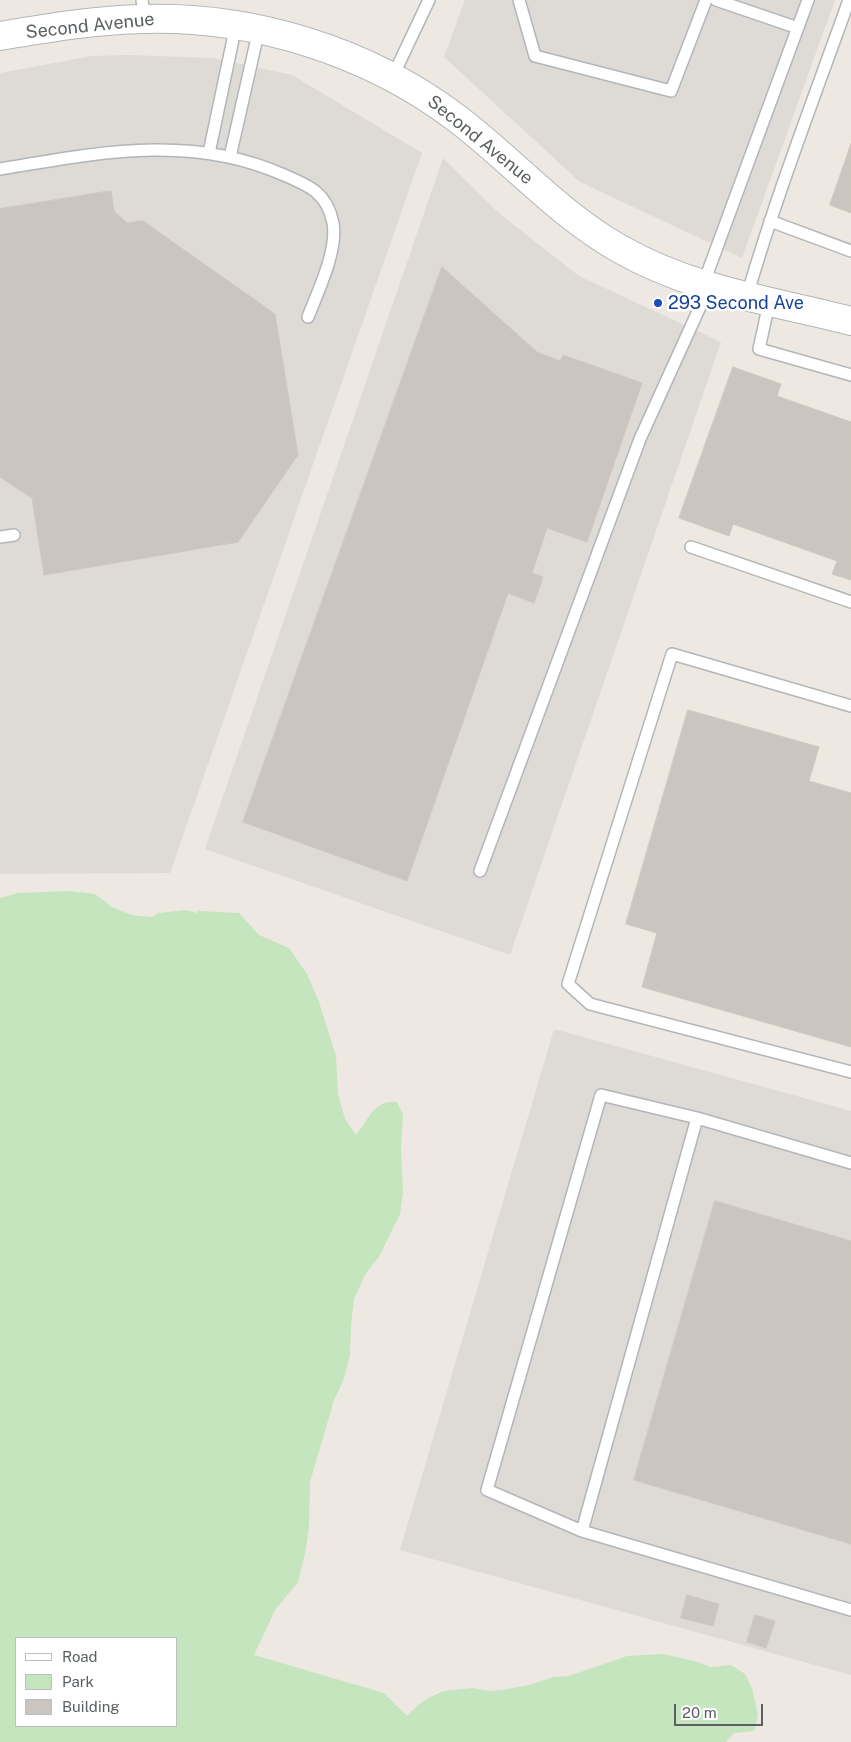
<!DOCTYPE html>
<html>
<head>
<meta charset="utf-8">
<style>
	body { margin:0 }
	#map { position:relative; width:851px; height:1742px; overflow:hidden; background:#ede8e1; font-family:"Public Sans",sans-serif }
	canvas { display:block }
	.legend { position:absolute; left:15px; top:1637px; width:162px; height:90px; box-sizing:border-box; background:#fff; border:1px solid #bdbfc0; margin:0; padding:6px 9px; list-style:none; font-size:15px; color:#5a5f62 }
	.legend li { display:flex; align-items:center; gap:10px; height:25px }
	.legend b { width:25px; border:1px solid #bdbfc0 }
	.scale { position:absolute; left:674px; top:1704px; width:89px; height:22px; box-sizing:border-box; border:2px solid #5a5f62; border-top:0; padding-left:6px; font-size:15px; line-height:18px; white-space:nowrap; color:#5a5f62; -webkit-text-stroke:4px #fff; paint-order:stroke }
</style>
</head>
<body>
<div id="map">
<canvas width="851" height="1742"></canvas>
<ul class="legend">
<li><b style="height:6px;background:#fff"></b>Road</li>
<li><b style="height:14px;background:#c4e5bd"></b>Park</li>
<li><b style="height:14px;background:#cac5c0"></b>Building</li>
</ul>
<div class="scale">20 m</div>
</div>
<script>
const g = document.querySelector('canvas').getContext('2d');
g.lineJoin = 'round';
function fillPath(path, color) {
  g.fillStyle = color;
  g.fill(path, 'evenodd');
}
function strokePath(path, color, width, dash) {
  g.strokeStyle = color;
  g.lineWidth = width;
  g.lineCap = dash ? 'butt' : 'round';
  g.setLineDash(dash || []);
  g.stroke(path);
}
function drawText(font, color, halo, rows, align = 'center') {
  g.font = font + ' "Public Sans",sans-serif';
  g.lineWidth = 5;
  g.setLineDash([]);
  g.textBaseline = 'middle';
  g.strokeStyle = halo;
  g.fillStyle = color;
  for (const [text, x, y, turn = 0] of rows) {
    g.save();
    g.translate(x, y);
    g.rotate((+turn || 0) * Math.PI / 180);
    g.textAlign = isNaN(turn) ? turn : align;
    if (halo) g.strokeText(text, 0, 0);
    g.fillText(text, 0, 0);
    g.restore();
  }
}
const industrial = new Path2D(`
	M465 0H835L742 258 580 182 444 57Z
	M128 55 213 58 292 75 422 153 170 873 0 874V73L92 56Z
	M443 158 500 214 579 276 721 342 510 955 205 849Z
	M554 1029 851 1111V1675L400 1550Z`);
const green = new Path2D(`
	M69 891 95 894 112 907 132 915 152 917 159 913 186 910 197 913 198 911 239 913 259 935 289 948 307 974 319 1002 336 1056 338 1094 345 1119 356 1135C369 1120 373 1100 397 1102L403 1115 401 1149 403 1192 400 1214 379 1257 366 1273 354 1299 351 1325 350 1355 344 1379 334 1400 310 1482 309 1527 305 1553 298 1582 275 1610 254 1655 384 1693 407 1716 418 1705 430 1697 444 1691 472 1688 491 1691 502 1690 529 1685 554 1677 569 1676 627 1656 663 1654 694 1661 711 1667 731 1665 745 1674 752 1688 758 1715 754 1731 734 1733 726 1742H0V898L18 893ZM16 1638H176V1726H16Z`);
const building = new Path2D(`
	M851 144V213L830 205Z
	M111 191 114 211 127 223 143 221 275 314 298 455 238 542 44 575 32 498 0 477V209Z
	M442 267 537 352 560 361 563 355 642 383 587 542 547 528 532 573 543 577 534 603 508 593 407 881 243 822Z
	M733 367 781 384 777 396 851 422V580L832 574 837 561 733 524 729 536 679 518Z
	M688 710 819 747 809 781 851 793V1047L642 987 657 933 626 924Z
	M715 1201 851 1241V1544L634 1480Z
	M687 1595 719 1604 713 1626 681 1618Z
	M755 1615 775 1621 766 1648 747 1642Z`);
const service = new Path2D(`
	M142 0 145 18
	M519 0 535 56 671 91 706 0
	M716 0 798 28
	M392 78 429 0
	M209 153 236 25
	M230 157 259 29
	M0 169C97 153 190 133 284 175 310 186 327 193 333 223 338 250 318 291 308 317
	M770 221 851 251
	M703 285 808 0
	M747 296C776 196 814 98 849 0
	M769 303 759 349 851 375
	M0 537 14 535
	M691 547 851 602
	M851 706 672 654 568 984 590 1004 851 1072
	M480 871 640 439 709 287
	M697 1118 582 1531 851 1610
	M582 1531 487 1490 601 1095 697 1118 851 1163`);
const tertiary = new Path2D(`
	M0 36C48 28 95 20 144 19 254 16 367 51 455 117 511 159 558 214 620 249 694 291 770 300 851 321`);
const markers = [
	[658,303,5,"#1a4fb4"]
];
const streetNames = [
	["Second Avenue",90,26,-6],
	["Second Avenue",480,140,39]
];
const transitNames = [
	["293 Second Ave",668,303]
];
fillPath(industrial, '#dedad6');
fillPath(green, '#c4e5bd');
fillPath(building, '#cac5c0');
strokePath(building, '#d1c8bf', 1);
strokePath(service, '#b2b6b9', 14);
strokePath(tertiary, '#b2b6b9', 30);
strokePath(service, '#fff', 11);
strokePath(tertiary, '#fff', 28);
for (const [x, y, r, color] of markers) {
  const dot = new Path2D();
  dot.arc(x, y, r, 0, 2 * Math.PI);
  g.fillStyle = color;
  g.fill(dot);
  strokePath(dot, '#fff', 2);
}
drawText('18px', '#5a5f62', '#fff', streetNames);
drawText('18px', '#164399', '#fff', transitNames, 'left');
</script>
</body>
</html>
